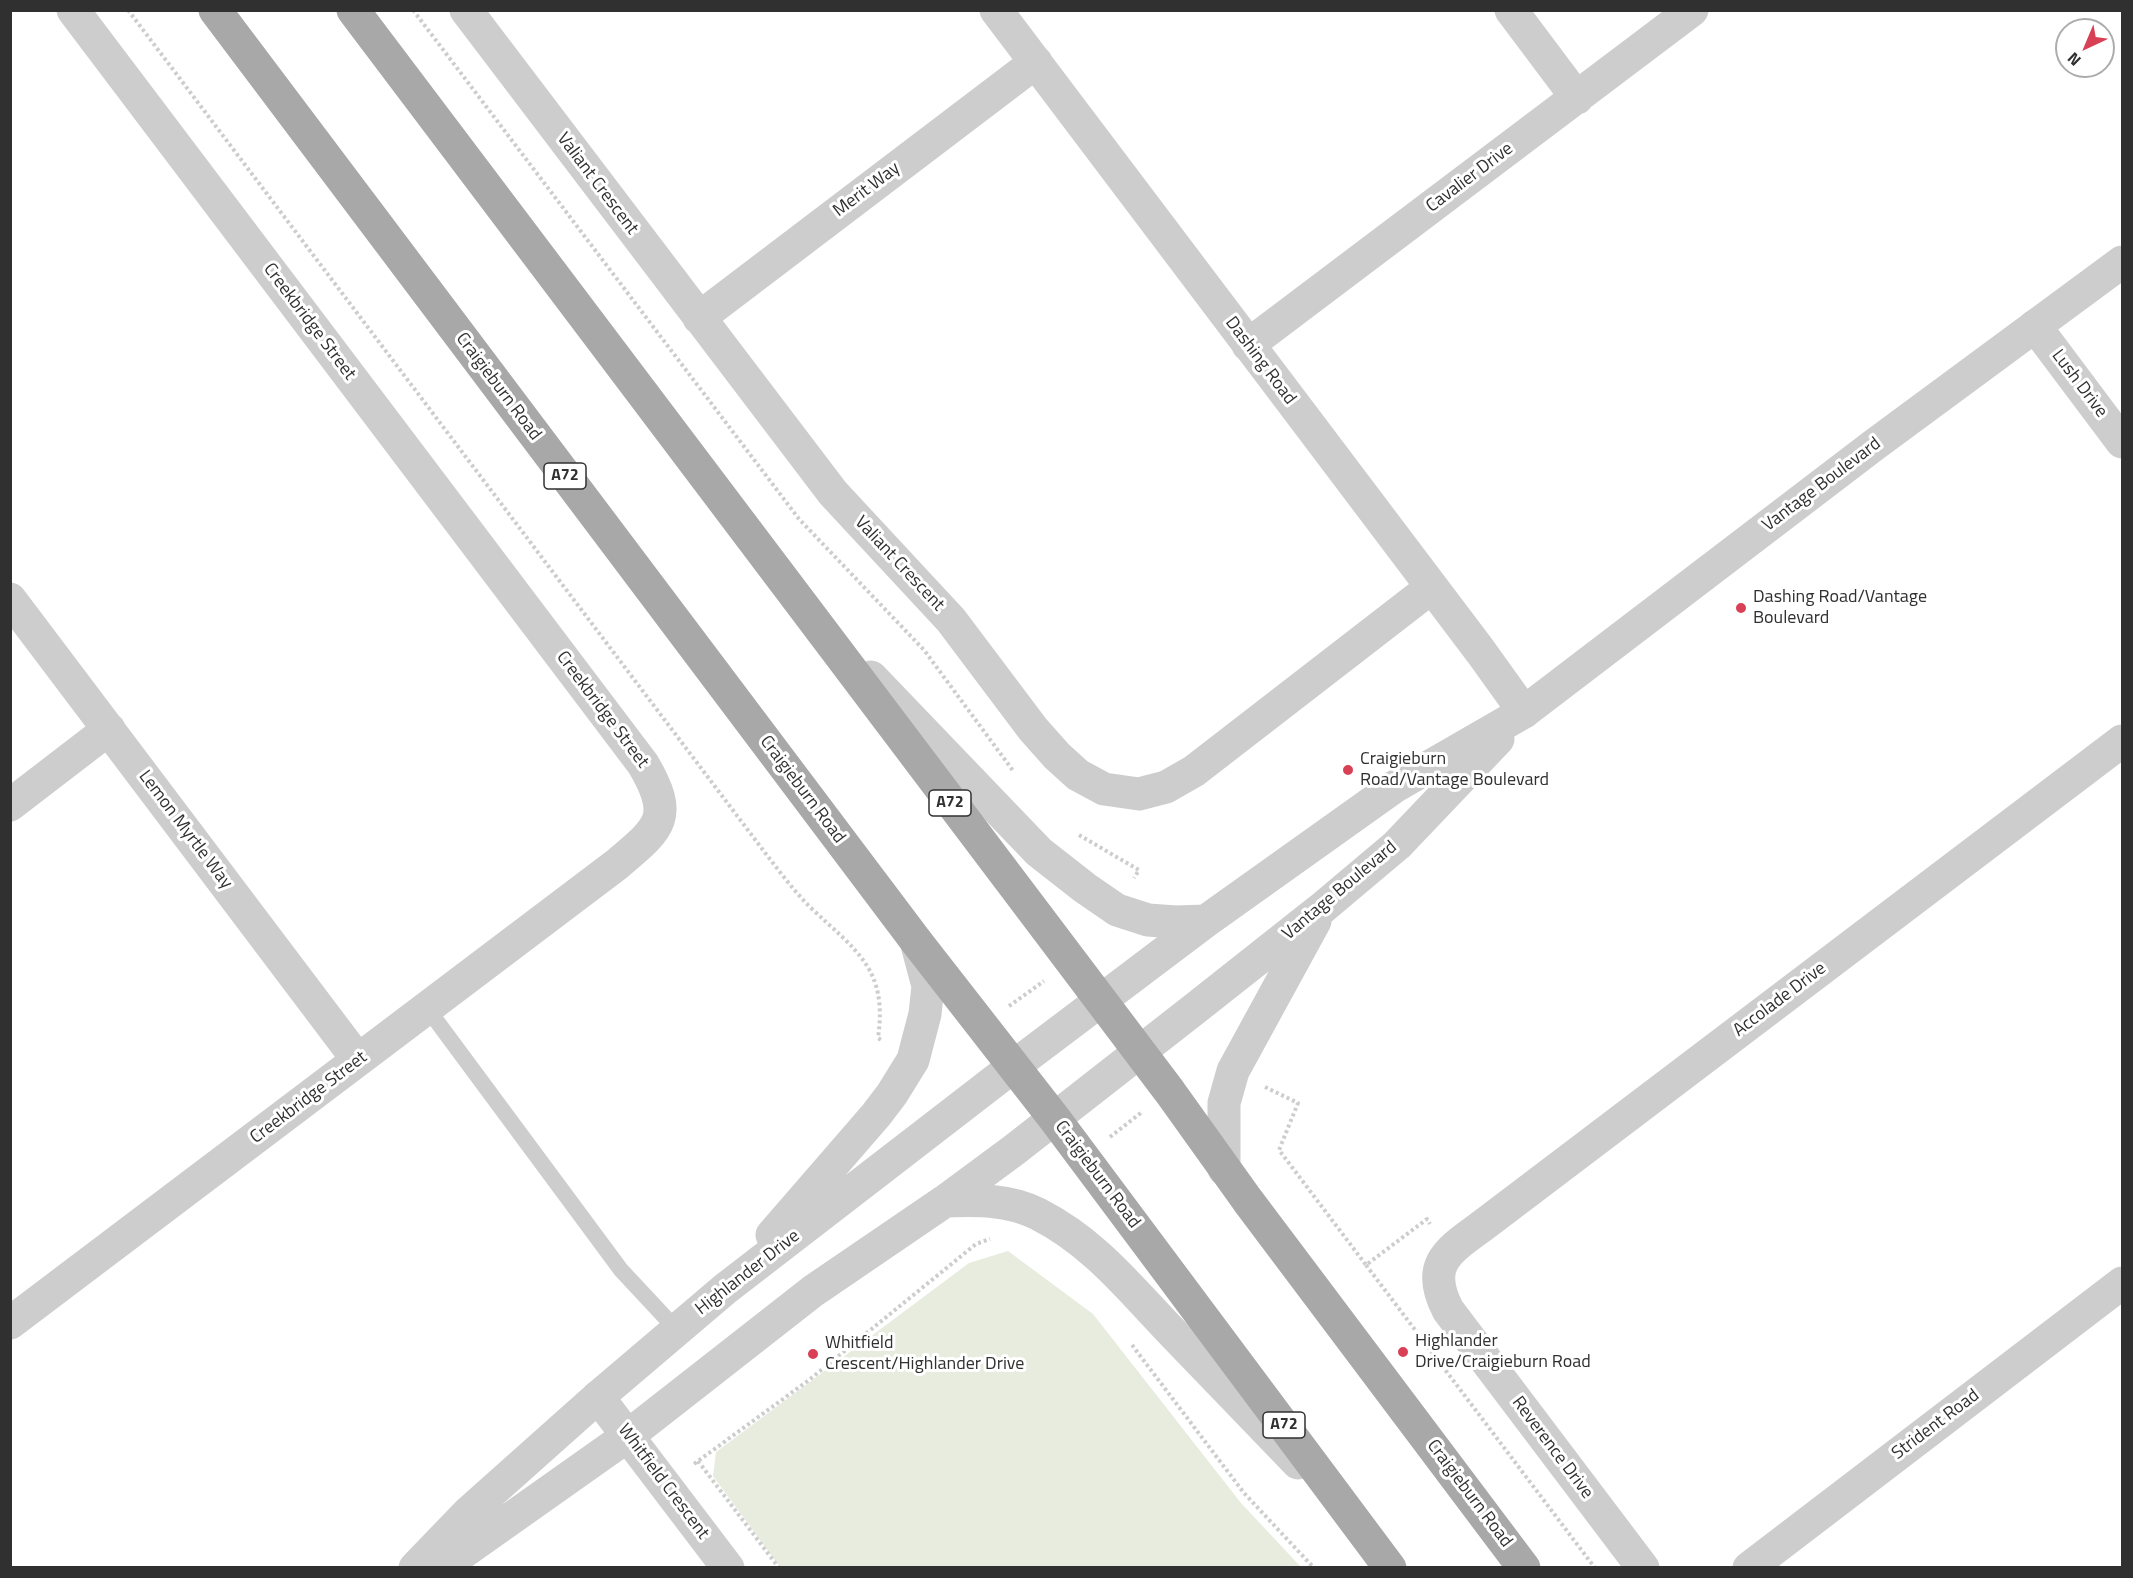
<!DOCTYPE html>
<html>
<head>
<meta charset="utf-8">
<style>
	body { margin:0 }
	#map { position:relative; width:2133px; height:1578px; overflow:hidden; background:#fff; font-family:"Titillium Web",sans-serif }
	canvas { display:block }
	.frame { position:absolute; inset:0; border:12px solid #303030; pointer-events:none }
	.north { position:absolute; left:2055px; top:18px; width:60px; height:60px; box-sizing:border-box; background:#fff; border:2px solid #acacac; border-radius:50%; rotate:224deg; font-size:16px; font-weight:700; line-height:24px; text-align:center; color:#303030 }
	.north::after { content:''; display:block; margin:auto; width:21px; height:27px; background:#d84056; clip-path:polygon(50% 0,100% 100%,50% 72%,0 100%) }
</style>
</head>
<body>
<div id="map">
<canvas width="2133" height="1578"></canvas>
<div class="frame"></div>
<div class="north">N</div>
</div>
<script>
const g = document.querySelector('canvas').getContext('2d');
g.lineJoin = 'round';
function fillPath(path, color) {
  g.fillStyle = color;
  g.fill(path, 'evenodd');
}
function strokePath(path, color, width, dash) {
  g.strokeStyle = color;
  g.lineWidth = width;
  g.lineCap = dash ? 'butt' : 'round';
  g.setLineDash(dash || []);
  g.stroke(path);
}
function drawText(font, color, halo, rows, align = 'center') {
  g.font = font + ' "Titillium Web",sans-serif';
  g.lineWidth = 6;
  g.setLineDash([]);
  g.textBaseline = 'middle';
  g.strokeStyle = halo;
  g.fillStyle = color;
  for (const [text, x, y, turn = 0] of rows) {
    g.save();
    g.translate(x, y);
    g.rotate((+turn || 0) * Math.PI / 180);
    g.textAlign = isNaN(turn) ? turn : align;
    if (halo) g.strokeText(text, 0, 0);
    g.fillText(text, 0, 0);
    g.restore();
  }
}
const green = new Path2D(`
	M1008 1251 1093 1314 1241 1503 1301 1567H780L713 1476 716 1452 969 1263Z`);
const path = new Path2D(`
	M128 10 766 854C780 872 794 891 810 907 856 951 888 968 878 1038L883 1041
	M413 10 799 519 924 650 1014 772
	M1079 835 1139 870 1134 878
	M1009 1006 1044 981
	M1265 1087 1298 1103 1279 1150 1366 1265 1427 1219 1430 1224
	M1110 1137 1142 1112
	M1366 1265 1595 1568
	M1132 1345 1244 1493 1314 1568
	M698 1461 779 1568
	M694 1464 809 1380 976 1244 990 1239`);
const service = new Path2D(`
	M427 1008 621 1270 677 1330`);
const minor = new Path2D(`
	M466 10 833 493 951 620 1033 729 1057 756 1078 775 1104 789 1139 794 1166 787 1194 771 1432 587
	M996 10 1481 652 1524 712
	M1511 10 1577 98
	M699 318 1036 62
	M2035 326 2122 442
	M1248 345 1692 10
	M10 599 358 1060
	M10 805 109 729
	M10 1323 616 865C660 828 675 818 643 764L73 10
	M598 1397 728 1568
	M1643 1568 1448 1310C1422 1260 1454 1248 1490 1220L2122 741
	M1749 1568 2122 1283`);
const tertiary = new Path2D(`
	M871 677 1039 852 1085 888 1117 910 1148 920 1176 922 1206 921
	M1224 1169V1103L1233 1071 1315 921
	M945 1201C977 1200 1008 1199 1038 1214 1093 1242 1127 1285 1168 1328 1211 1373 1255 1418 1298 1463
	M772 1235 876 1115 892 1094 913 1060 925 1014 928 986 916 941
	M415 1568 469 1512 598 1397 725 1289 1014 1066 1206 921 1394 787 1524 712 1874 445 2122 262
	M441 1568 629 1435 813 1291 945 1201 1014 1150 1197 1007 1321 909 1397 845 1498 739`);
const primary = new Path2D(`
	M215 10 916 941 1054 1118 1390 1568
	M353 10 1170 1092 1248 1201 1524 1568`);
const markers = [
	[1741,608,6,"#d84056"],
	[1348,770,6,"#d84056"],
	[1403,1352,6,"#d84056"],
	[813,1354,6,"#d84056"]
];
const shields = [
	[565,476,42],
	[950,803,42],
	[1284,1425,42]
];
const shieldNames = [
	["A72",565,476],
	["A72",950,803],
	["A72",1284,1425]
];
const streetNames = [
	["Cavalier Drive",1470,178,-37],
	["Valiant Crescent",597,184,53],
	["Merit Way",867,190,-37],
	["Creekbridge Street",309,322,53],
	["Dashing Road",1260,361,53],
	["Lush Drive",2079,384,53],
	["Craigieburn Road",498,387,53],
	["Vantage Boulevard",1822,485,-37],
	["Valiant Crescent",899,564,47],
	["Creekbridge Street",602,710,53],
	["Craigieburn Road",802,790,53],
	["Lemon Myrtle Way",185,830,53],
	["Vantage Boulevard",1340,891,-40],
	["Accolade Drive",1780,1000,-37],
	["Creekbridge Street",309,1098,-37],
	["Craigieburn Road",1097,1175,53],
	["Highlander Drive",748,1273,-38],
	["Strident Road",1936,1425,-37],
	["Reverence Drive",1552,1448,53],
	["Whitfield Crescent",663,1482,53],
	["Craigieburn Road",1469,1494,53]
];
const poiNames = [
	["Dashing Road/Vantage",1753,598],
	["Boulevard",1753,619],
	["Craigieburn",1360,760],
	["Road/Vantage Boulevard",1360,781],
	["Highlander",1415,1342],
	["Drive/Craigieburn Road",1415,1363],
	["Whitfield",825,1344],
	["Crescent/Highlander Drive",825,1365]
];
fillPath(green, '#e7ecdf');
strokePath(path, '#cdcdcd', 4, [3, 3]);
strokePath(service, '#cdcdcd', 16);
strokePath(minor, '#cdcdcd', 33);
strokePath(tertiary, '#cdcdcd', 33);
strokePath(primary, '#a8a8a8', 33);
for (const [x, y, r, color] of markers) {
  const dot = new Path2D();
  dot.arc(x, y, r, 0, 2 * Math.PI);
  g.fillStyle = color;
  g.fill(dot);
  strokePath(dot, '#fff', 2);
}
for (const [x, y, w] of shields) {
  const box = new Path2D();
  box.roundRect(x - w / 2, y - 13, w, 26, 4.5);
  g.fillStyle = '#fff';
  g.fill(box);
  strokePath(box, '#303030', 1.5);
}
drawText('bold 16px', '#303030', null, shieldNames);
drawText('18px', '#303030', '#fff', streetNames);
drawText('18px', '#303030', '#fff', poiNames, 'left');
</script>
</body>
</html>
